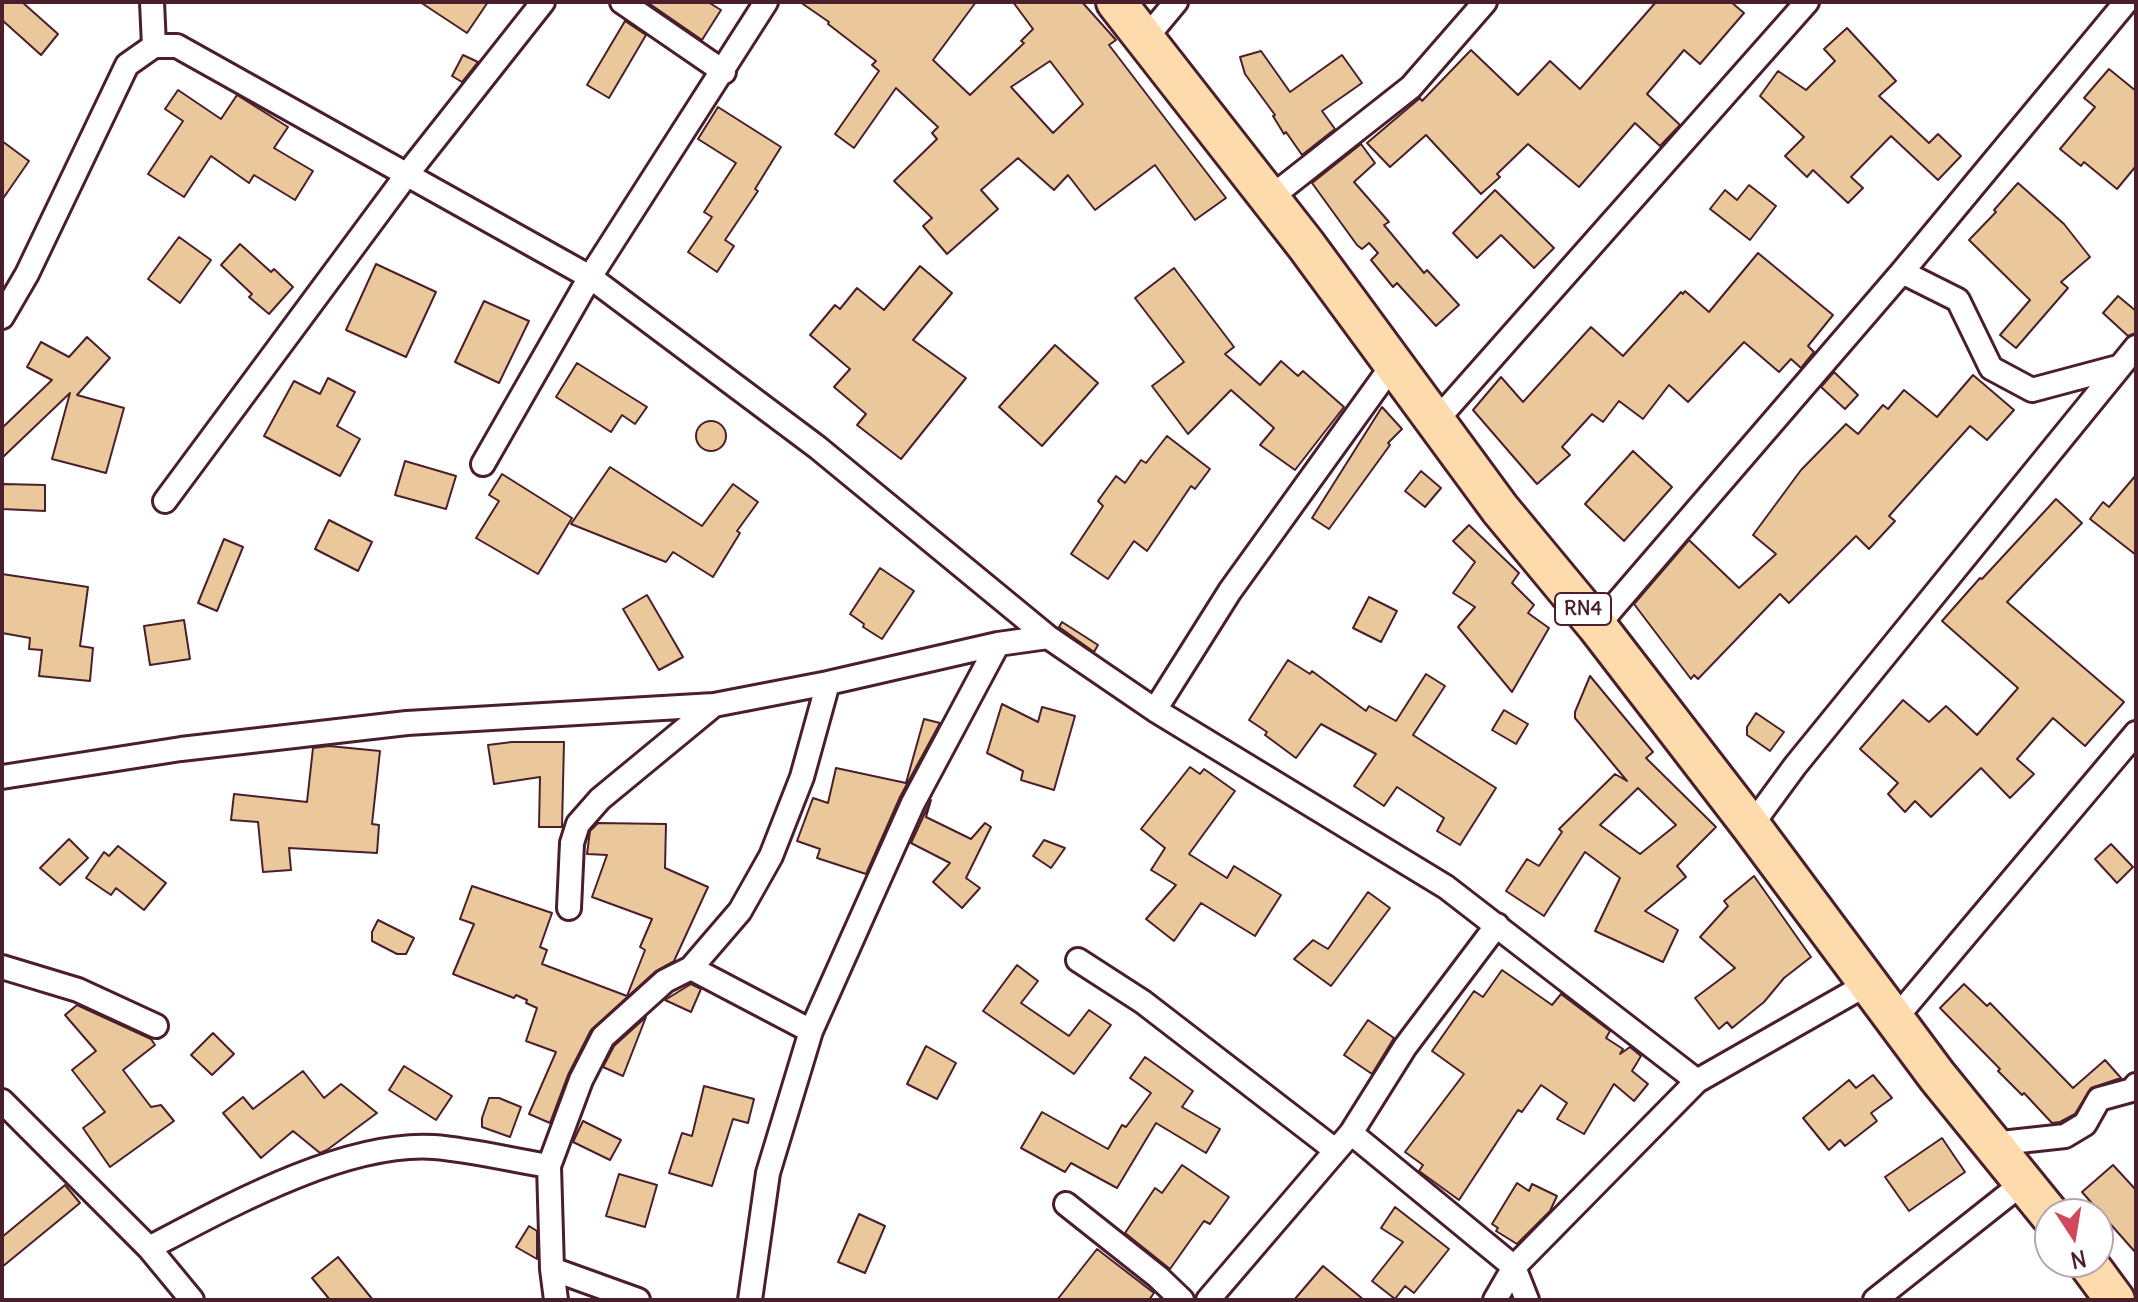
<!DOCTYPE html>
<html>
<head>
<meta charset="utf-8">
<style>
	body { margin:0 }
	#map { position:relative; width:2138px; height:1302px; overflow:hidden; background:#fff; font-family:Delius,sans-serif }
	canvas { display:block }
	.frame { position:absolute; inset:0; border:4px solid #4a1f2b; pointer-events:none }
	.north { position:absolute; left:2034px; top:1198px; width:80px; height:80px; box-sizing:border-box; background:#fff; border:2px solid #b7a5aa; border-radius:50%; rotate:168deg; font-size:22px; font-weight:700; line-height:32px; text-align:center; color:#4a1f2b }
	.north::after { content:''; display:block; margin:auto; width:28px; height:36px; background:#d1495b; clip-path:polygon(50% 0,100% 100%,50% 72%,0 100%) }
</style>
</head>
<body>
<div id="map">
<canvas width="2138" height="1302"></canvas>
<div class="frame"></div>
<div class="north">N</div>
</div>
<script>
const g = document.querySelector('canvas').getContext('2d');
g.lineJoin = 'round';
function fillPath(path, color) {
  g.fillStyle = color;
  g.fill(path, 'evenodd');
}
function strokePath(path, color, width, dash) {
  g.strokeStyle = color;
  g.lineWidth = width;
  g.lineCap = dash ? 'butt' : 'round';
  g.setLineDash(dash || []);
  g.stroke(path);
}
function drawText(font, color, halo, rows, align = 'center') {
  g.font = font + ' Delius,sans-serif';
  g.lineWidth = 7;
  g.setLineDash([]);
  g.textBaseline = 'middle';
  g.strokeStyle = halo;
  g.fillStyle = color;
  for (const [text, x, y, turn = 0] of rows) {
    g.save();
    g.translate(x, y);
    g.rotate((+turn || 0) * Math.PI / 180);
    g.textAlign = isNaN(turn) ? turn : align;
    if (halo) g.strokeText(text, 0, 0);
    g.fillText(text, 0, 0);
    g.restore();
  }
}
const building = new Path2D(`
	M2 2H22L58 34 41 55 2 20Z
	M420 2H488L467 33Z
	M647 2H708L721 10 702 40Z
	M800 2H976L933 60 970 95 1024 43 1021 41 1033 29 1013 2H1082L1116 40 1109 45 1226 198 1195 220 1155 165 1095 210 1068 175 1054 190 1018 158 981 190 998 209 947 254 923 226 932 218 894 181 937 139 932 133 938 127 896 88 854 148 835 134 879 71 872 65 876 61 828 24 829 22ZM1050 61 1083 104 1053 133 1011 87Z
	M1656 2H1731L1744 13 1700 64 1684 50 1647 94 1680 125 1660 146 1635 123 1579 187 1528 144 1497 174 1500 177 1481 194 1426 135 1390 167 1367 143 1420 98 1422 101 1471 50 1518 95 1550 61 1580 89Z
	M625 21 646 35 609 98 587 85Z
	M1847 28 1896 81 1879 96 1929 143 1938 134 1961 156 1938 180 1891 136 1851 177 1863 188 1848 203 1813 170 1807 177 1785 156 1804 137 1760 96 1778 71 1806 90 1835 61 1824 49Z
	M1261 51 1290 92 1342 55 1362 83 1322 111 1335 129 1302 155 1286 132 1284 134 1273 116 1275 115 1245 74 1240 57Z
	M463 55 478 62 462 82 452 76Z
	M2109 69 2136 91V166L2117 189 2084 162 2081 166 2060 149 2095 107 2084 98Z
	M178 90 221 119 237 95 288 127 274 148 313 171 295 200 254 175 249 183 211 156 184 197 148 174 183 121 165 109Z
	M718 107 781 147 755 189 758 191 725 240 734 246 717 272 688 252 712 217 704 212 736 163 698 139Z
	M2 141 29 161 2 200Z
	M1361 144 1375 163 1354 182 1389 222 1384 225 1424 273 1427 270 1459 305 1436 326 1397 283 1393 287 1371 260 1378 253 1369 243 1362 249 1357 245 1312 183Z
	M2018 183 2064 224 2090 257 2061 282 2068 288 2016 348 2000 335 2030 300 1969 240 1996 212 1994 210Z
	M1749 185 1776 206 1750 240 1710 209 1725 190 1737 200Z
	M1495 190 1554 248 1534 268 1501 235 1477 258 1453 233Z
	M179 237 211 260 180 303 148 279Z
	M240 244 271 272 274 269 293 287 269 314 249 297 252 294 221 265Z
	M1758 253 1833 315 1808 346 1814 352 1801 368 1791 359 1779 372 1744 342 1688 402 1669 385 1643 419 1619 401 1603 422 1592 414 1562 447 1570 455 1537 484 1473 410 1501 377 1523 402 1591 327 1623 356 1681 292 1683 294 1685 291 1709 312Z
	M376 264 436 292 406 357 346 330Z
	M920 266 952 293 913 340 966 378 901 459 857 425 866 414 834 387 850 369 810 335 835 305 840 309 857 288 884 310Z
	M1174 268 1234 347 1225 354 1260 385 1281 361 1298 376 1303 371 1344 407 1295 470 1260 445 1274 428 1231 390 1188 434 1152 386 1184 362 1135 298Z
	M2118 296 2136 311V333L2128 336 2103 313Z
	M484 301 529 321 499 383 455 362Z
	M87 337 110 358 77 395 124 408 106 473 52 459 70 393 2 458V428L52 380 27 367 41 342 69 357Z
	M1055 345 1098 383 1042 446 999 407Z
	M577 363 647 407 635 424 622 415 611 432 556 397Z
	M1834 372 1858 395 1845 409 1821 387Z
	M1973 375 2014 410 1987 440 1970 426 1889 516 1895 521 1869 549 1856 536 1789 603 1780 594 1698 679 1694 675 1691 679 1634 604 1689 540 1739 588 1776 554 1753 535 1801 470 1846 424 1858 434 1883 405 1888 409 1904 390 1937 417Z
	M328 378 355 392 337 426 360 439 340 476 264 436 294 381 320 394Z
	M1382 407 1402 429 1388 443 1390 445 1329 529 1312 518Z
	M696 436a15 15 0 1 1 30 0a15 15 0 1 1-30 0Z
	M1167 436 1210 469 1195 489 1191 486 1147 551 1134 541 1108 579 1071 554 1103 506 1098 501 1116 476 1125 483 1141 460 1146 463Z
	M1633 451 1672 487 1624 541 1585 504Z
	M405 461 456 476 446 509 395 495Z
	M610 467 702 526 733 484 758 502 737 531 740 533 713 577 673 552 666 562 571 524Z
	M1421 471 1441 488 1425 507 1405 491Z
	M502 474 572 518 538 574 476 538 499 501 489 495Z
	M2136 475V555L2090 519 2103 502 2109 507Z
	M3 484 45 485V511L2 509Z
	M2056 499 2082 523 2007 602 2124 702 2085 746 2053 718 2017 759 2034 774 2010 798 1981 768 1931 817 1915 801 1905 812 1888 794 1898 783 1860 749 1903 700 1929 722 1946 706 1977 735 2018 688 1942 621 1980 578 1982 579Z
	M329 520 372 542 358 571 315 549Z
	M1469 525 1519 573 1512 583 1534 605 1528 613 1549 628 1512 692 1458 627 1475 607 1453 593 1475 562 1453 541Z
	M224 539 243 547 217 611 198 603Z
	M880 568 914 591 882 639 863 627 864 624 850 614Z
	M2 574 88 587 80 646 93 648 90 681 39 676 42 650 29 649 30 638 2 633Z
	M647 595 683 657 659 670 623 609Z
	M1369 597 1397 611 1381 642 1353 628Z
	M184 620 190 659 150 665 144 626Z
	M1062 622 1098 645 1094 652 1059 627Z
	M1288 660 1310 674 1312 671 1366 711 1369 706 1396 721 1426 674 1445 686 1413 735 1496 788 1460 845 1437 831 1444 818 1397 787 1384 806 1354 786 1376 754 1321 724 1296 758 1265 735 1267 732 1249 720Z
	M1590 676 1653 752 1646 758 1716 827 1677 866 1686 877 1645 911 1678 930 1663 962 1595 931 1620 878 1585 852 1544 916 1506 891 1527 859 1539 866 1562 832 1559 829 1615 774 1627 781 1575 718V712ZM1638 788 1676 825 1640 854 1600 825Z
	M1002 704 1038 722 1042 707 1075 716 1054 790 1021 780 1023 771 987 753Z
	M1504 710 1528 724 1516 744 1492 730Z
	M1756 713 1784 732 1770 751 1747 735V727Z
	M924 719 940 723 900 797 866 874 817 858 820 849 797 841 813 798 828 803 836 768 906 783Z
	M512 742H564L562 827H539L540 777 494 784 488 745Z
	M329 746 380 751 372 824 379 825 377 853 289 848 291 870 263 872 258 822 231 820 234 794 307 802 313 748Z
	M1190 767 1200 774 1204 769 1235 791 1189 854 1227 878 1234 866 1281 895 1255 936 1201 903 1174 941 1146 919 1176 885 1151 870 1165 848 1141 829Z
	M931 800 926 817 971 839 985 823 991 827 966 878 980 888 962 908 933 882 950 863 911 843Z
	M598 823 666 824 665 868 708 887 674 961 656 971 591 1030 568 1075 550 1123 529 1114 556 1052 526 1041 537 1008 526 1003 527 1000 516 995 514 998 453 974 474 924 460 919 472 886 552 913 540 947 547 950 542 964 627 996 645 950 640 947 652 919 592 897 607 855 587 854 590 831Z
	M69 839 88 858 60 885 40 868Z
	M1044 840 1065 848 1051 868 1033 856Z
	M2111 844 2133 867 2117 883 2095 859Z
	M118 846 166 883 144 910 116 888 111 895 86 878 104 852 109 856Z
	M1754 876 1811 957 1784 978 1764 1002 1732 1028 1727 1022 1719 1029 1695 998 1735 968 1700 937 1728 906 1724 901Z
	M1368 892 1390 908 1331 986 1294 959 1313 940 1328 949Z
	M378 920 414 938 406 954H397L372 941V932Z
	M1017 965 1038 981 1021 1003 1069 1036 1089 1010 1111 1025 1074 1074 983 1011Z
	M1502 970 1552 1005 1561 994 1610 1031 1606 1038 1623 1049 1620 1054 1630 1047 1641 1056 1632 1071 1648 1084 1634 1101 1614 1084 1584 1134 1557 1119 1567 1103 1541 1085 1522 1112 1518 1110 1459 1200 1419 1171 1423 1165 1405 1152 1464 1074 1432 1051 1474 991 1483 997Z
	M691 984 701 989 691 1012 665 1000Z
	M1964 984 1987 1006 1990 1003 2073 1088 2105 1060 2121 1078 2091 1088 2075 1114 2060 1122 2052 1123 2024 1093 2022 1095 1998 1071 2000 1069 1940 1008Z
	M77 1005 151 1039 155 1045 123 1070 151 1107 161 1105 174 1121 110 1167 83 1128 105 1112 72 1070 96 1051 65 1015Z
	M646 1017 623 1076 603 1067 614 1046Z
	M1368 1020 1394 1038 1372 1074 1344 1055Z
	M213 1033 234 1054 212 1075 191 1055Z
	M926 1046 956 1063 937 1099 907 1084Z
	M1145 1057 1193 1091 1182 1107 1220 1129 1206 1153 1156 1123 1117 1188 1071 1163 1065 1172 1021 1148 1042 1112 1108 1149 1122 1125 1126 1127 1151 1093 1130 1078Z
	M404 1066 452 1096 436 1120 389 1090Z
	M303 1071 324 1098 341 1084 377 1113 327 1150 320 1153 293 1131 261 1158 223 1113 243 1097 253 1109Z
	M1873 1075 1892 1098 1871 1113 1877 1121 1845 1146 1840 1140 1829 1150 1803 1118 1849 1080 1856 1088Z
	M704 1086 754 1099 748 1123 733 1119 712 1186 669 1173 682 1133 692 1136Z
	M489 1098H499L521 1107 510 1137 482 1127V1118Z
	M583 1121 621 1140 610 1160 573 1142Z
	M1942 1138 1965 1172 1909 1211 1885 1177Z
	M1182 1165 1229 1197 1210 1224 1204 1221 1170 1269 1125 1233 1155 1188 1162 1193Z
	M2113 1165 2136 1190V1253L2082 1192Z
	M619 1174 657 1185 645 1227 606 1216Z
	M1517 1183 1529 1191 1532 1184 1557 1196 1550 1211 1517 1244 1496 1231 1498 1228 1492 1224Z
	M65 1185 80 1203 2 1267V1237Z
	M1395 1207 1449 1249 1414 1293 1405 1286 1395 1299 1372 1281 1403 1242 1381 1228Z
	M859 1214 885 1226 865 1273 838 1262Z
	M529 1226 537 1231V1259L516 1247Z
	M1097 1249 1154 1293 1149 1300H1057Z
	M338 1257 373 1300H330L312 1278Z
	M1323 1266 1364 1300H1294Z`);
const minor = new Path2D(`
	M152 2 154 46
	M622 2 724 72
	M1146 38 1176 2
	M1270 198 1411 87 1485 2
	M1902 272 1958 300 1991 368 2032 390 2118 367
	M2 317 27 274 127 65 154 46H177L590 277 817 447 1048 637 1155 710 1446 887 1697 1081 1869 983
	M1436 421 1807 2
	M483 464 590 277 766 2
	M165 501 408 173 543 2
	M1597 626 1902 272 2126 2
	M1155 710 1230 591 1394 363
	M2 777 181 749 407 723 714 705
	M1751 826 1795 766 2136 347
	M569 908 572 843 578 824 600 799 714 705 828 683 998 644 1048 637
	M1078 960 1143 1002 1335 1150
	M2 967 78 990 156 1026
	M691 968 811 1031
	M1895 1019 2136 733
	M2 1101 149 1248 192 1300
	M1351 1133 1514 1267 1527 1300
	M1992 1144 2065 1136 2085 1124 2099 1099 2132 1090 2136 1085
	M1066 1204 1158 1277 1182 1300
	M149 1248C227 1207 345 1141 434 1147 472 1150 511 1160 549 1166
	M552 1269 638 1300
	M556 1300 552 1269 549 1166 581 1080 603 1037 665 981 691 968 740 911 771 856 802 777 828 683
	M750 1300 768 1173 811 1031 913 803 998 644
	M1208 1300 1351 1133 1405 1047 1497 925
	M1495 1300 1514 1267 1697 1081
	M1875 1300 2024 1182`);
const trunk = new Path2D(`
	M1116 2 1306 245 1500 509 1597 626 1751 826 1937 1076 2050 1215
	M2087 1262 2115 1300`);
const shields = [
	[1583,609,56]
];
const shieldNames = [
	["RN4",1583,609]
];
fillPath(building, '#eac89b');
strokePath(building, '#4a1f2b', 2);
strokePath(minor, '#4a1f2b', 28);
strokePath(trunk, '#4a1f2b', 44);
strokePath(minor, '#fff', 22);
strokePath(trunk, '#fddbac', 38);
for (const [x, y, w] of shields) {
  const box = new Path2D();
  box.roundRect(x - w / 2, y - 16, w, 32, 6);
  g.fillStyle = '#fff';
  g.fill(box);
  strokePath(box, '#4a1f2b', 2);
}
drawText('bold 20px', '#4a1f2b', null, shieldNames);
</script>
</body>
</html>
